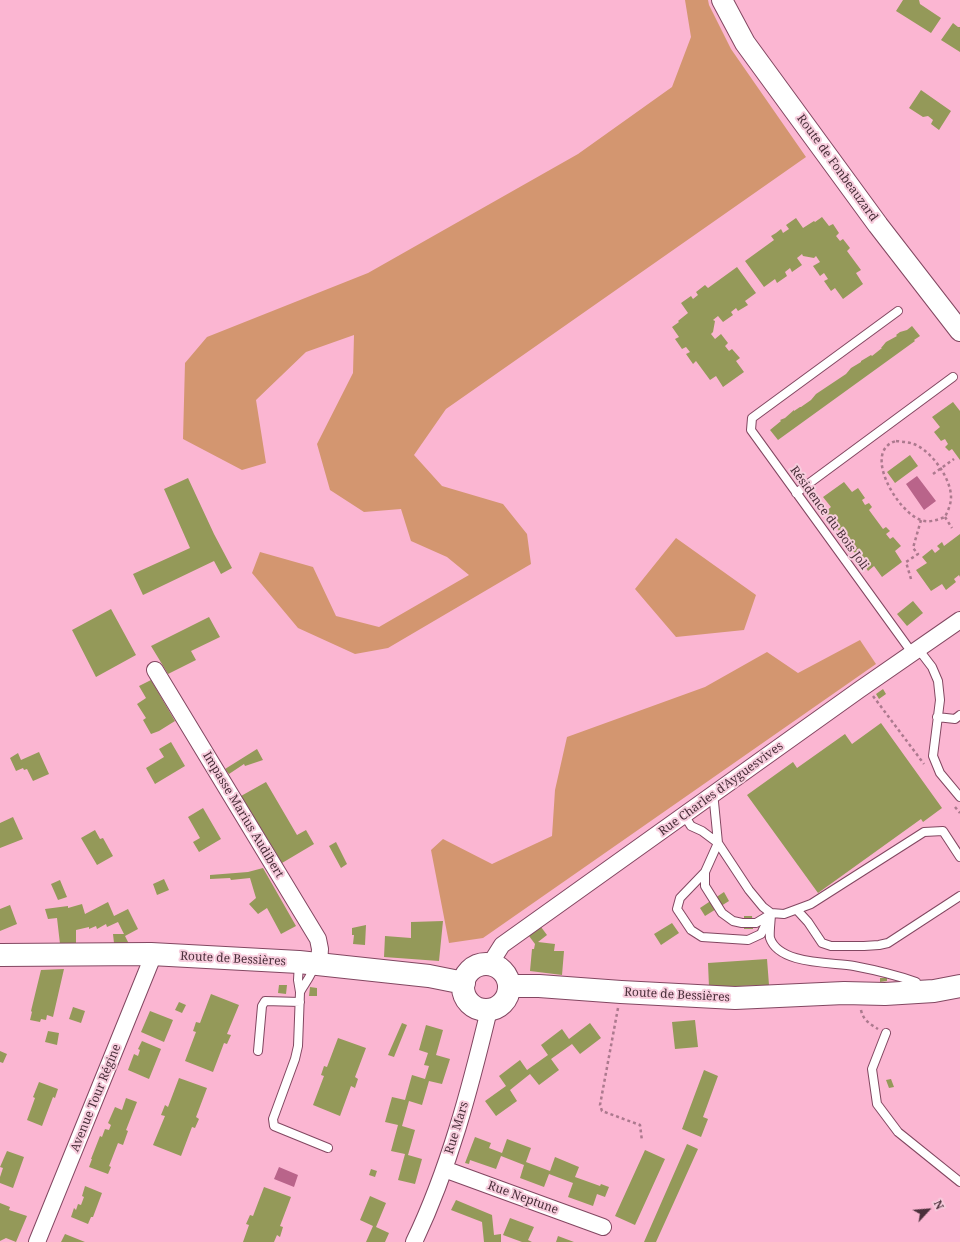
<!DOCTYPE html>
<html>
<head>
<meta charset="utf-8">
<style>
	body { margin:0 }
	#map { position:relative; width:960px; height:1242px; overflow:hidden; background:#fbb6d2; font-family:"Noto Serif",serif }
	canvas { display:block }
	.north { position:absolute; left:908px; top:1190px; width:40px; height:40px; -webkit-text-stroke:3px #f7cddd; paint-order:stroke; rotate:64deg; font-size:11px; font-weight:700; line-height:16px; text-align:center; color:#4a2f3a }
	.north::after { content:''; display:block; margin:auto; width:14px; height:18px; background:#4a2f3a; clip-path:polygon(50% 0,100% 100%,50% 72%,0 100%) }
</style>
</head>
<body>
<div id="map">
<canvas width="960" height="1242"></canvas>
<div class="north">N</div>
</div>
<script>
const g = document.querySelector('canvas').getContext('2d');
g.lineJoin = 'round';
function fillPath(path, color) {
  g.fillStyle = color;
  g.fill(path, 'evenodd');
}
function strokePath(path, color, width, dash) {
  g.strokeStyle = color;
  g.lineWidth = width;
  g.lineCap = dash ? 'butt' : 'round';
  g.setLineDash(dash || []);
  g.stroke(path);
}
function drawText(font, color, halo, rows, align = 'center') {
  g.font = font + ' "Noto Serif",serif';
  g.lineWidth = 4;
  g.setLineDash([]);
  g.textBaseline = 'middle';
  g.strokeStyle = halo;
  g.fillStyle = color;
  for (const [text, x, y, turn = 0] of rows) {
    g.save();
    g.translate(x, y);
    g.rotate((+turn || 0) * Math.PI / 180);
    g.textAlign = isNaN(turn) ? turn : align;
    if (halo) g.strokeText(text, 0, 0);
    g.fillText(text, 0, 0);
    g.restore();
  }
}
const green = new Path2D(`
	M685 0H708L709 5 731 49 806 157 446 409 414 455 442 486 503 504 527 534 531 564 388 648 355 654 298 628 252 573 260 552 313 567 336 616 379 627 469 575 447 557 411 541 401 509 364 512 330 490 317 444 353 373 354 335 306 352 256 400 266 463 242 470 183 439 185 363 207 337 368 273 578 154 672 87 691 37Z
	M676 538 756 595 744 630 676 637 635 589Z
	M860 640 876 664 483 938 449 943 431 850 443 839 492 864 552 836 555 790 567 737 705 687 767 652 798 673Z`);
const water = new Path2D(`
	M917 476 936 501 924 510 906 484Z
	M279 1167 298 1175 294 1187 274 1179Z`);
const building = new Path2D(`
	M903 0H919L920 4 941 18 931 33 896 11Z
	M953 23 958 27H960V52L941 40Z
	M921 90 951 111 939 130 931 124 933 120 928 116 923 117 909 108Z
	M822 217 829 226 833 224 839 233 836 236 840 241 843 239 850 248 847 251 861 270 856 273 863 284 843 299 835 288 831 291 824 281 828 279 824 273 820 276 813 266 820 262 816 256 814 258 803 256 802 254 797 258 802 265 792 272 790 268 785 272 787 276 777 283 775 279 764 287 745 261 774 240 771 236 776 233 781 229 783 233 789 229 786 225 796 218 803 228 814 221 815 222Z
	M737 267 756 293 745 301 748 305 738 311 736 308 731 312 733 315 723 322 718 316 713 320 715 321 713 332 711 334 715 339 721 334 728 343 725 346 729 351 732 349 740 358 736 361 744 372 723 387 716 376 710 380 696 361 693 364 686 354 690 352 686 347 682 349 675 339 679 337 672 327 679 322 678 321 688 313 681 303 691 296 693 299 698 295 696 292 705 285 708 288Z
	M912 326 920 336 914 340 915 341 778 440 770 430 781 421 780 420 785 418 794 410V411L800 407H801L811 400 816 394 846 374 851 368 861 362V361L871 355 872 356 882 348H881L886 342 897 336 896 335 900 332 907 330Z
	M953 402 960 411V460L952 449 949 451 945 447 948 444 945 439 941 441 934 432 940 427 932 417Z
	M910 455 918 466 895 483 887 472Z
	M188 478 214 534 232 568 221 574 214 561 143 595 133 574 190 548 164 489Z
	M844 482 852 492 858 488 865 498 862 500 865 505 869 503 872 507 869 510 883 529 886 527 890 531 886 534 890 539 893 537 901 546 895 551 902 562 882 577 874 566 868 571 861 560 864 558 860 553 857 555 853 551 857 548 843 529 839 531 836 527 839 524 835 519 832 521 825 512 831 507 823 497Z
	M960 534V577L959 575 954 579 956 582 946 590 942 584 931 591 916 570 927 563 922 557 932 549 935 553 940 549 937 546 942 542 944 546Z
	M913 601 923 613 907 626 897 614Z
	M111 609 136 655 96 677 72 630Z
	M209 617 220 637 191 651 196 660 168 674 151 646Z
	M151 680 175 721 159 731 151 734 143 720 146 718 137 704 146 698 139 686Z
	M883 689 886 694 879 699 876 694Z
	M881 723 942 808 923 822 921 819 818 893 747 795 793 762 797 768 845 734 852 744Z
	M171 742 185 766 155 784 146 768 164 757 159 749Z
	M257 749 263 760 245 766 244 764 229 774 225 769Z
	M39 752 49 774 33 781 27 769 24 770 23 768 16 771 10 758 18 753 21 760Z
	M266 782 297 835 306 830 314 844 282 863 241 796Z
	M203 808 221 839 199 852 193 842 200 838 188 817Z
	M13 817 23 839 0 848V823Z
	M95 830 100 839 103 838 113 856 97 865 81 838Z
	M336 842 347 864 341 868 329 846Z
	M263 868 296 926 281 934 267 908 258 914 249 904 256 898 250 878 231 880 230 878 210 879V875L248 872Z
	M164 879 169 890 157 895 153 884Z
	M60 880 67 897 58 900 51 884Z
	M724 892 729 901 705 916 700 908Z
	M108 902 114 916 128 909 138 929 125 936 129 944 114 943 113 934H124L118 922 107 927 106 924 97 929 96 926 89 929V927L76 930V944H60L57 918 48 919 45 909 68 906V908L82 904 85 914Z
	M10 905 17 924 0 931V909Z
	M744 916H752L753 929H744Z
	M443 921 439 961 384 957 385 936 411 938V922Z
	M672 923 679 933 661 945 654 934Z
	M366 925 365 945 353 944 354 935H352V928Z
	M541 927 547 935 538 942 555 944 554 951H564L562 975 530 971 532 949H534L535 944 529 936Z
	M767 959 769 985 709 987 708 963Z
	M64 969 53 1017 47 1015 46 1020 41 1019 40 1022 30 1020 32 1012 31 1011 41 970Z
	M880 978H887V981L880 982Z
	M279 985H287L286 994 278 993Z
	M310 987 317 988V996H309Z
	M211 994 239 1005 227 1034 231 1035 227 1044 224 1043 213 1072 185 1061 196 1032 193 1031 196 1022 200 1023Z
	M179 1002 186 1005 182 1013 175 1010Z
	M73 1007 85 1011 81 1023 69 1019Z
	M150 1011 173 1020 164 1042 141 1032Z
	M695 1020 698 1047 675 1049 672 1022Z
	M402 1023 407 1025 394 1057 388 1055Z
	M590 1023 601 1038 580 1054 572 1044 551 1059 559 1070 539 1085 530 1074 510 1090 517 1101 496 1116 485 1101 506 1086 499 1076 520 1060 527 1070 548 1055 541 1045 562 1029 569 1039Z
	M426 1025 443 1030 436 1055 450 1059 442 1084 429 1081 422 1105 409 1101 402 1126 415 1130 408 1155 422 1159 415 1184 398 1180 405 1154 391 1151 398 1125 385 1122 392 1097 405 1100 412 1075 425 1079 429 1066 424 1065 428 1053 419 1050Z
	M48 1031 59 1033 57 1045 45 1042Z
	M338 1038 366 1048 355 1077 358 1079 355 1088 351 1086 340 1116 313 1105 324 1076 321 1075 324 1066 327 1067Z
	M142 1041 161 1049 149 1079 128 1070 134 1054 138 1056 140 1050 138 1049Z
	M0 1051 7 1054 3 1063 0 1062Z
	M704 1070 718 1076 703 1117 708 1119 701 1137 682 1129Z
	M179 1078 207 1088 196 1117 199 1119 195 1128 192 1127 181 1156 153 1145 165 1116 161 1115 165 1105 168 1107Z
	M891 1079 894 1087 889 1088 886 1080Z
	M39 1082 58 1089 55 1098 53 1097 42 1126 27 1120 35 1098 33 1097Z
	M126 1098 137 1102 126 1130 128 1131 123 1145 118 1143 109 1166 111 1167 108 1174 89 1167 92 1159H91L100 1136 102 1137 105 1129 109 1130 111 1125 108 1123 115 1107 122 1110Z
	M475 1137 491 1143 489 1148 502 1153 507 1139 531 1148 526 1162 550 1171 555 1157 579 1167 575 1177 600 1186 601 1184 609 1187 605 1197 597 1194 593 1206 568 1197 573 1183 549 1174 544 1187 520 1178 524 1165 501 1156 496 1169 470 1160 469 1164 465 1163Z
	M687 1144 698 1149 656 1242H644Z
	M645 1150 665 1159 635 1225 615 1216Z
	M7 1151 24 1157 13 1188 0 1183V1177L3 1168 0 1167Z
	M371 1169 377 1171 375 1177 369 1175Z
	M85 1186 102 1193 93 1217H91L88 1224 71 1217 74 1208 76 1210 78 1204 81 1205 84 1197 82 1196Z
	M264 1187 291 1197 280 1226 283 1227 280 1237 277 1235 274 1242H243L249 1225 246 1224 250 1215 253 1216Z
	M370 1196 386 1203 376 1227 389 1233 385 1242H366L373 1226 360 1220Z
	M456 1200 492 1215 494 1235 501 1234V1242H484L482 1222 451 1210Z
	M0 1203 10 1207 9 1210 27 1216 16 1242 6 1238 0 1241Z
	M510 1218 534 1227 528 1240 532 1242H522L503 1235Z
	M65 1234 85 1242H61Z
	M558 1236 574 1242H556Z`);
const path = new Path2D(`
	M896 441C904 442 911 442 918 446 933 454 951 479 951 497 951 504 948 511 945 517 937 520 929 523 921 520 898 513 861 451 896 441Z
	M933 474 954 459
	M945 517 952 528
	M911 579 906 562 918 554 913 548 921 520
	M873 696 924 764
	M955 807 960 813
	M618 1008 600 1105 602 1111 640 1125 642 1141
	M861 1010C863 1020 870 1024 878 1029`);
const service = new Path2D(`
	M898 311 752 418 751 430 913 654
	M796 493 953 377
	M919 650 932 667 938 681 940 700 933 756 940 773 960 797
	M937 717 955 719 960 715
	M684 815 691 826 702 831 718 843 714 802 711 796
	M718 843 749 890 763 907 771 913 784 914 811 904 924 832 943 831 960 857
	M718 843 705 872V886L722 913 733 921 742 923H756L771 914
	M705 872 680 898 677 909 691 930 702 937 748 940 761 934 770 915
	M797 910 808 922 822 943 831 946H864L879 945 888 943 960 896
	M771 913C771 919 769 933 770 938 779 965 832 962 854 966 875 970 896 975 916 982
	M299 963 298 980 300 992C305 983 312 975 314 966
	M300 992 298 1046 295 1059 273 1119 274 1126 328 1148
	M886 1033 872 1069 877 1104 898 1132 960 1182
	M258 1051 262 1006 265 1001 300 1002`);
const minor = new Path2D(`
	M155 670 318 939 320 949 319 964
	M490 964 502 945 859 690 960 620
	M444 1169 603 1227
	M37 1242 151 961V954
	M414 1242C449 1169 470 1089 489 1010`);
const tertiary = new Path2D(`
	M722 0 745 43 878 225 960 331`);
const secondary = new Path2D(`
	M0 955 151 954 299 962 429 976 464 983
	M463 987a23 23 0 1 1 46 0a23 23 0 1 1-46 0Z
	M510 986H539L621 992 735 998 844 993 885 994 934 991 960 986`);
const streetNames = [
	["Route de Fonbeauzard",837,168,54],
	["Résidence du Bois Joli",829,518,54],
	["Rue Charles d'Ayguesvives",721,789,-36],
	["Impasse Marius Audibert",243,815,59],
	["Route de Bessières",233,959,3],
	["Route de Bessières",677,995,3],
	["Avenue Tour Régine",96,1098,-68],
	["Rue Mars",457,1128,-73],
	["Rue Neptune",523,1198,20]
];
fillPath(green, '#d39670');
fillPath(water, '#b9648a');
fillPath(building, '#949959');
strokePath(service, '#824761', 10);
strokePath(minor, '#824761', 18);
strokePath(tertiary, '#824761', 22);
strokePath(secondary, '#824761', 24);
strokePath(path, '#ac798e', 2.5, [3, 3]);
strokePath(service, '#fff', 8);
strokePath(minor, '#fff', 16);
strokePath(tertiary, '#fff', 20);
strokePath(secondary, '#fff', 22);
drawText('12px', '#4a2f3a', '#f7cddd', streetNames);
</script>
</body>
</html>
